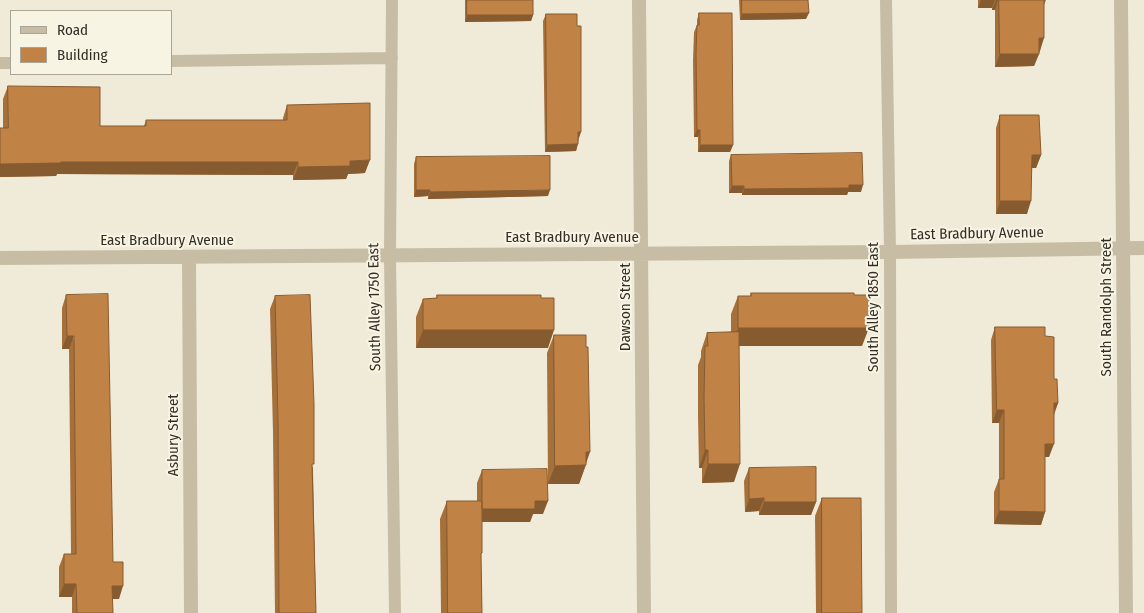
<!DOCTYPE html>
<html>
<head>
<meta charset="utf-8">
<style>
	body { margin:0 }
	#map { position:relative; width:1144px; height:613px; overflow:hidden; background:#f0ebd8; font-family:"Fira Sans Condensed",sans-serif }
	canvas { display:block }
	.legend { position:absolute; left:10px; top:10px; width:162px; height:65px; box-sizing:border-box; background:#f8f4e4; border:1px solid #a9a498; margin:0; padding:6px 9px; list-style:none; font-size:15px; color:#332d26 }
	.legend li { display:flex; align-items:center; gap:10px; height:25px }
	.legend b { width:25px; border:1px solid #a9a498 }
</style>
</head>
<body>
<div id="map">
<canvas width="1144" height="613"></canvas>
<ul class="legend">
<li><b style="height:6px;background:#c7bda5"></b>Road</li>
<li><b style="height:14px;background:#c18245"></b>Building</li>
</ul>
</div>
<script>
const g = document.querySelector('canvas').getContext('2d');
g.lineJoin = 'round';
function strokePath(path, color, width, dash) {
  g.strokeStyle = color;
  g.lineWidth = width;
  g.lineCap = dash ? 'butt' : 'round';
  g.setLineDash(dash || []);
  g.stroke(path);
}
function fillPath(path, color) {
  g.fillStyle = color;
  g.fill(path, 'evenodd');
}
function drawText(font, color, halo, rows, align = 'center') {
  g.font = font + ' "Fira Sans Condensed",sans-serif';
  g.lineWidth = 4;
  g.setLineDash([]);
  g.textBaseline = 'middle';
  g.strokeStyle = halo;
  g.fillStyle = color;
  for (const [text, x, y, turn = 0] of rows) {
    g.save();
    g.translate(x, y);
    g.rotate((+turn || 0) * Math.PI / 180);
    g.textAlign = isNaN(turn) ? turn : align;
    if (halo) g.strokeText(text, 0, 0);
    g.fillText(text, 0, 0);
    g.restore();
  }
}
const service = new Path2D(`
	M392 0 390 256 395 613
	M886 0 890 252 891 613
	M171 61 392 58
	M0 63H11`);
const minor = new Path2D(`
	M639 0 644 613
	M1121 0 1126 613
	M189 257 191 613
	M0 258 890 252 1144 248`);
const wall = new Path2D(`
	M465 0H533V15L531 21 465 22Z
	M739 0H808L806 19 740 20Z
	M978 0H1046L1044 5 1040 51 1034 66 995 67V10H992V8H978Z
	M699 13 733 145 730 152H698V137H694L693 60 694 32 697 25V20Z
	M546 14 579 138 576 151 545 152 543 21Z
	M8 86 100 126H144L146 120H283V118L287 105 365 173 348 174 346 179 293 180V175L57 174 56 176 0 177V128H3V99Z
	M1000 115 1041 155 1036 168H1032L1027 214H996V128Z
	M731 155 861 192H848L847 195H742V193H729V161Z
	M416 157 548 196 428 199V196L414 197V164Z
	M751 293 862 346H739L734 482 702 483V468H699L698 416V365L701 357V351L707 333 731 332V314L738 296H750Z
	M66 295 119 599H112L113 613H72V597H59V567L64 554H71L69 349H62V308Z
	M437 295 541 298 548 348H416V317L423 299 436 298Z
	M275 296 313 469 316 613H275L273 433 270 309Z
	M995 327 1045 336 1058 403 1054 415 1049 457H1045V512L1041 525 994 524V492L999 479V423H992L991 340Z
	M554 335 586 462V465L579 484H548L547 353Z
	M749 468 816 502 811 515H759V511L745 512 744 481Z
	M482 470 543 514H533L530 522H482L481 558 482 613H441L440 519 447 501H477V483Z
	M822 498 862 613H816L815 516Z`);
const shadedWall = new Path2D(`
	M981 0H995L992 8H978Z
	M996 0H998L995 10H992Z
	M809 13 806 19 740 20 742 14Z
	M467 15H533L531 21 465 22Z
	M1039 38H1044L1040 51H1034Z
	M1000 54H1039L1034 66 995 67Z
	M697 130H700L698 137H694Z
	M578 132H581L579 138H575Z
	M578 144 576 151 545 152 547 145Z
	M700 145H733L730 152H698Z
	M1032 155H1041L1036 168H1027Z
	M370 160 365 173 348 174 346 179 293 180 298 167 350 161Z
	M61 162H298L293 175 57 174 56 176 0 177V164Z
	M849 185H863L861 192H848L847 195H742L744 189Z
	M732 186H744L742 193H729Z
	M416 190H430L428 196 414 197Z
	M550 190 548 196 428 199 430 192Z
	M1000 201H1031L1027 214H996Z
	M738 328H869L862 346H731Z
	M423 330H554L548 348H416Z
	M67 336H74L69 349H62Z
	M1054 403H1058L1053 416Z
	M997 410H1004L999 423H992Z
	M1045 444H1054L1049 457H1041Z
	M705 450H708L702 468H699Z
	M586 452H590L579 484H548L555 466Z
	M708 464H740L734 482 702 483Z
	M764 498 759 511 745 512 749 499Z
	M535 501H548L543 514H533L530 522H477L482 509Z
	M764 502H816L811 515H759Z
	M999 511 1045 512 1041 525 994 524Z
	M64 584H76L72 597H59Z
	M112 586H123L119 599H108Z`);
const building = new Path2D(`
	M467 0H533V15H467Z
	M742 0H808L809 13 742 14Z
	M999 0H1044V38H1039V54H1000Z
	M699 13H732L733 145H700V130H697L696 53 697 25H699Z
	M546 14H577V26H581V132H578V144L547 145Z
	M8 86 100 87V126H146V120H287V105L370 103V160L350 161V166L298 167V162H61V163L0 164V128H8Z
	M1000 115H1039L1041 155H1032L1031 201H1000Z
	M862 153 863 185H849V188L744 189V186H732L731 155Z
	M550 156V190L430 192V190H416V157Z
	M751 293H854V295H869V328H738V296H751Z
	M108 294 113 562H123V586H112L113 613H77L76 584H64V554H76L74 336H67L66 295Z
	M310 295 314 404V464H312L316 613H279L278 420 275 296Z
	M437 295H541V298H554V330H423V299L437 298Z
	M995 327H1045V336L1054 337V379H1057L1058 403H1054V444H1045V512L999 511V479H1004V410H997Z
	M739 332 740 464H708V450H705L704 398 705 346H708L707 333Z
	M554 335H586V347H588L590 452H586V465L555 466Z
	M816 467V502H764V498L749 499V468Z
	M547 469 548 501H535V509H482V470Z
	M822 498H861L862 613H822Z
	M447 501H482V553H481L482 613H448Z`);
const streetNames = [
	["East Bradbury Avenue",977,234,-1],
	["East Bradbury Avenue",572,238],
	["East Bradbury Avenue",167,241],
	["South Alley 1750 East",375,307,-91],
	["Dawson Street",626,307,-90],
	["South Alley 1850 East",874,307,-90],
	["South Randolph Street",1107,307,-90],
	["Asbury Street",174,435,-90]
];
strokePath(service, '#c7bda5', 12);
strokePath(minor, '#c7bda5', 14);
fillPath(wall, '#a6703b');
fillPath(shadedWall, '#875b30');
fillPath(building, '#c18245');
strokePath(building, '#875b30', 1);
drawText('15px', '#332d26', '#f8f4e4', streetNames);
</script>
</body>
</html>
